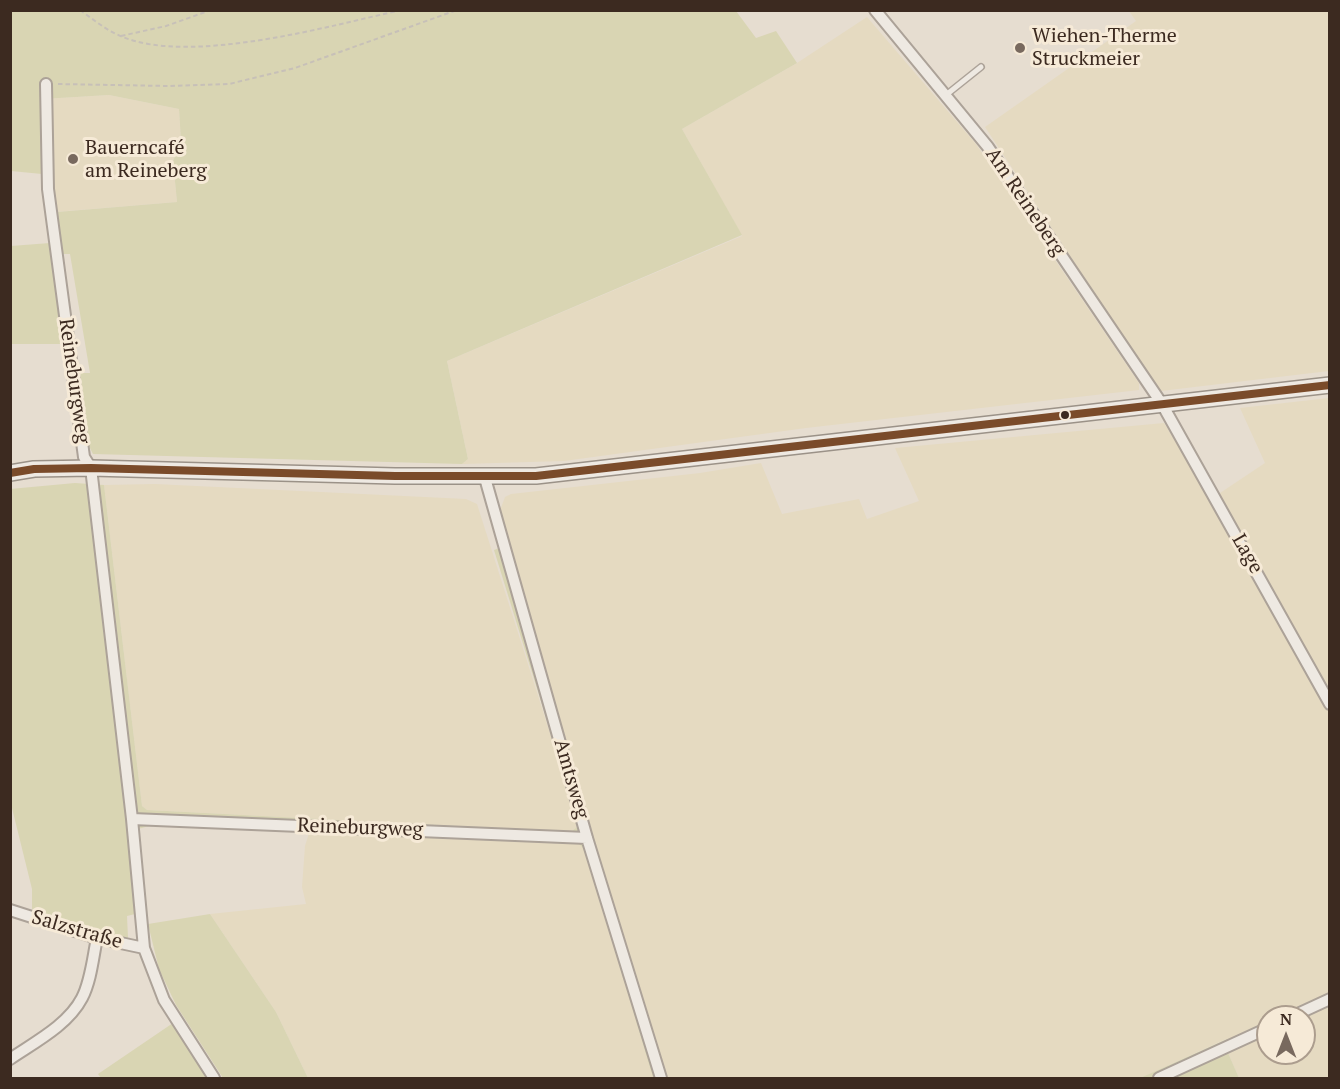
<!DOCTYPE html>
<html>
<head>
<meta charset="utf-8">
<style>
	body { margin:0 }
	#map { position:relative; width:1340px; height:1089px; overflow:hidden; background:#e6ddd0; font-family:"PT Serif",serif }
	canvas { display:block }
	.frame { position:absolute; inset:0; border:12px solid #3c2a20; pointer-events:none }
	.north { position:absolute; left:1256px; top:1005px; width:60px; height:60px; box-sizing:border-box; background:#f6ead7; border:2px solid #ac9d8e; border-radius:50%; rotate:0deg; font-size:16px; font-weight:700; line-height:24px; text-align:center; color:#3c2a20 }
	.north::after { content:''; display:block; margin:auto; width:21px; height:27px; background:#78695e; clip-path:polygon(50% 0,100% 100%,50% 72%,0 100%) }
</style>
</head>
<body>
<div id="map">
<canvas width="1340" height="1089"></canvas>
<div class="frame"></div>
<div class="north">N</div>
</div>
<script>
const g = document.querySelector('canvas').getContext('2d');
g.lineJoin = 'round';
function fillPath(path, color) {
  g.fillStyle = color;
  g.fill(path, 'evenodd');
}
function strokePath(path, color, width, dash) {
  g.strokeStyle = color;
  g.lineWidth = width;
  g.lineCap = dash ? 'butt' : 'round';
  g.setLineDash(dash || []);
  g.stroke(path);
}
function drawText(font, color, halo, rows, align = 'center') {
  g.font = font + ' "PT Serif",serif';
  g.lineWidth = 6;
  g.setLineDash([]);
  g.textBaseline = 'middle';
  g.strokeStyle = halo;
  g.fillStyle = color;
  for (const [text, x, y, turn = 0] of rows) {
    g.save();
    g.translate(x, y);
    g.rotate((+turn || 0) * Math.PI / 180);
    g.textAlign = isNaN(turn) ? turn : align;
    if (halo) g.strokeText(text, 0, 0);
    g.fillText(text, 0, 0);
    g.restore();
  }
}
const farmland = new Path2D(`
	M1129 11H1329V371L1161 391 1157 388 985 127 1136 21Z
	M867 17 976 144 1139 383V390L806 428 564 461 462 464 468 459 447 361 742 236 682 129 797 63Z
	M109 95 179 109 181 142 173 161 177 202 55 212 53 174H42L43 99Z
	M1329 398V1078H1239L1225 1046 1226 1039 1140 1078H659L621 931 507 545 499 513 505 497 511 494 700 473 761 463 782 514 859 499 867 519 919 501 895 448 1164 423 1211 499 1265 463 1240 408ZM1268 1017H1304V1053H1268Z
	M155 484 466 499 477 504 577 818V827L571 832 147 810 142 806 104 485Z
	M310 830 578 842 585 849 653 1078H308L276 1012 210 914 306 904 302 887 305 846Z`);
const green = new Path2D(`
	M11 11H736L756 38 776 31 797 63 682 129 742 235 447 361 468 459 462 464 93 454 88 444 76 373H90L70 254H60L57 212 177 202 173 161 181 142 179 109 109 95 43 99 42 174 11 171Z
	M50 243 62 344H11V246Z
	M75 483 104 485 142 806 147 810 571 832 577 827V818L494 550 507 545 621 931 659 1078H653L585 850 577 842 149 826 127 832 135 914 127 916 128 938 99 933 32 909V889L11 804 10 489Z
	M210 914 276 1012 308 1078H223L176 1005 159 969 148 924Z
	M173 1023 208 1078H101L98 1074Z
	M1227 1039 1229 1044 1225 1046 1239 1078H1140Z`);
const path = new Path2D(`
	M80 10C94 20 107 31 123 37 191 65 330 26 401 10
	M121 36 166 26 211 10
	M58 84 168 86 229 84 295 68 457 10`);
const lane = new Path2D(`
	M946 95 981 67`);
const street = new Path2D(`
	M875 10 988 147 1162 404 1330 704
	M46 84 48 189 84 457 91 468 132 819 144 948 164 1000 214 1078
	M485 478 587 838 661 1078
	M132 819 587 838
	M10 910 97 938 144 948
	M1291 1017 1330 999
	M10 1059C35 1042 68 1025 82 998 91 981 93 957 97 938
	M1159 1078 1268 1028`);
const secondary = new Path2D(`
	M10 473 34 469 91 468 395 476H536L1330 385`);
const bus1 = new Path2D(`
	M10 473 34 469 91 468 395 476H536L1330 385`);
const markers = [
	[1020,48,6,"#78695e"],
	[73,159,6,"#78695e"],
	[1065,415,5,"#3c2a20"]
];
const poiNames = [
	["Wiehen-Therme",1032,36],
	["Struckmeier",1032,59],
	["Bauerncafé",85,148],
	["am Reineberg",85,171]
];
const streetNames = [
	["Am Reineberg",1025,202,56],
	["Reineburgweg",74,381,82],
	["Lage",1247,554,60],
	["Amtsweg",571,779,74],
	["Reineburgweg",360,828,2],
	["Salzstraße",77,930,16]
];
fillPath(farmland, '#e5dac1');
fillPath(green, '#d9d5b3');
strokePath(lane, '#aca298', 8);
strokePath(street, '#aca298', 14);
strokePath(secondary, '#9b9288', 18);
strokePath(path, '#c7c0b8', 2, [4.5, 3]);
strokePath(lane, '#eee9e2', 5);
strokePath(street, '#eee9e2', 10);
strokePath(secondary, '#eee9e2', 15);
strokePath(bus1, '#7a4b2a', 8);
for (const [x, y, r, color] of markers) {
  const dot = new Path2D();
  dot.arc(x, y, r, 0, 2 * Math.PI);
  g.fillStyle = color;
  g.fill(dot);
  strokePath(dot, '#f6ead7', 2);
}
drawText('20px', '#3c2a20', '#f6ead7', poiNames, 'left');
drawText('20px', '#3c2a20', '#f6ead7', streetNames);
</script>
</body>
</html>
